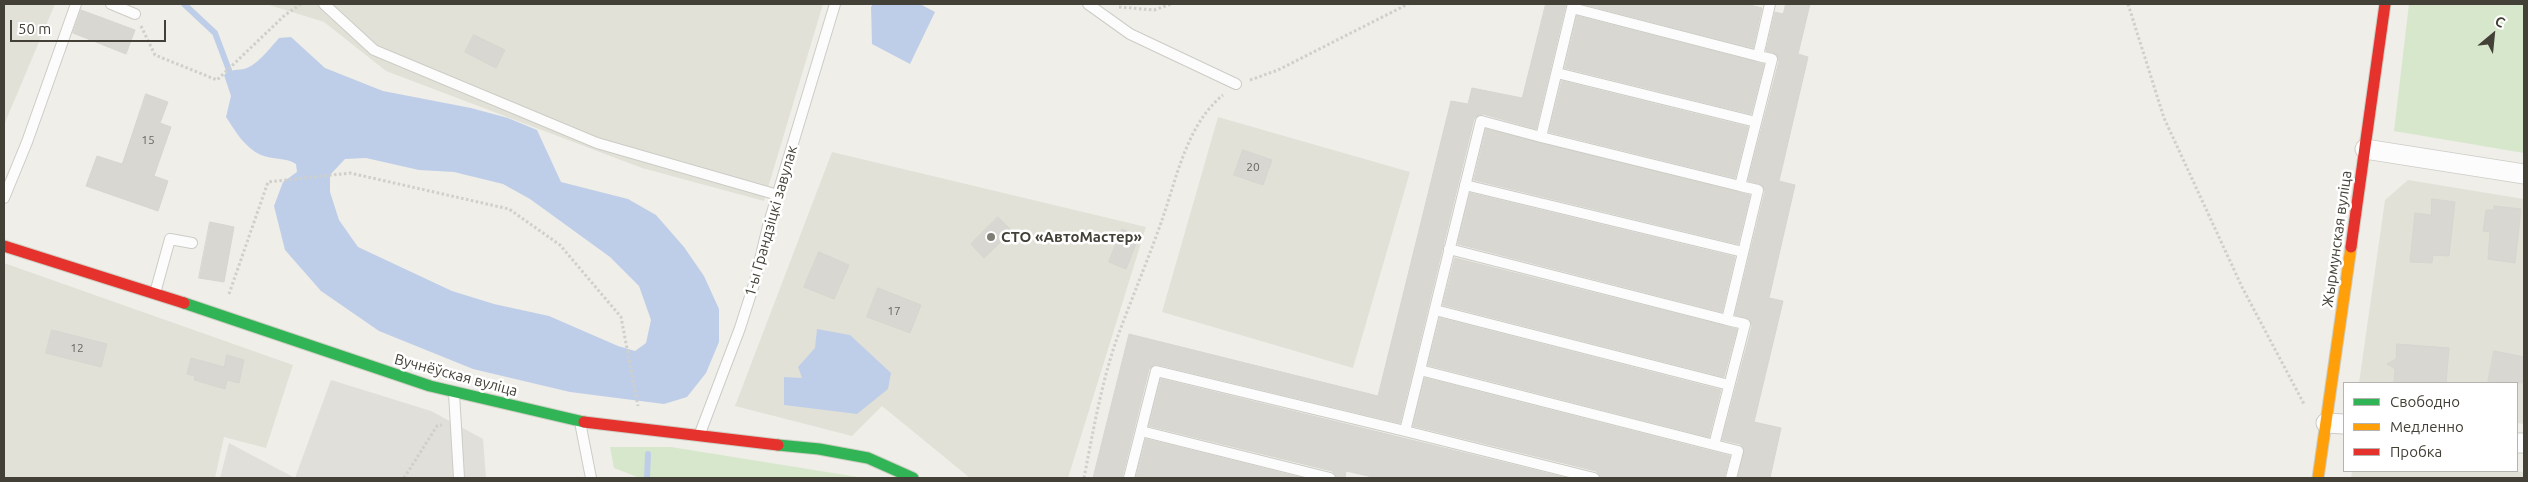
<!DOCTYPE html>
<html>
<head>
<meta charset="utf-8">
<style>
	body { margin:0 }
	#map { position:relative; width:2528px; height:482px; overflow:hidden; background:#efeee9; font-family:Ubuntu,sans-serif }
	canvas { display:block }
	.frame { position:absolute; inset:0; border:5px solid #434137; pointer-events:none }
	.legend { position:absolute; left:2343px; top:382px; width:175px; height:90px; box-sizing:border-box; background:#fff; border:1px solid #b4b3af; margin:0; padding:6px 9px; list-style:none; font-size:15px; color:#434137 }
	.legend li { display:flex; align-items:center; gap:10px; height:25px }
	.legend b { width:25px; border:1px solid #b4b3af }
	.north { position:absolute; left:2468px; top:10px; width:50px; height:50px; -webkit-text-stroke:4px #fff; paint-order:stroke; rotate:28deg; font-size:14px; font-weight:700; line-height:20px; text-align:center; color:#434137 }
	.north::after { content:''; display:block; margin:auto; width:18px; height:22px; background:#434137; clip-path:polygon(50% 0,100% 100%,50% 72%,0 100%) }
	.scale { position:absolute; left:10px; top:20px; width:156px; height:22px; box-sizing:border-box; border:2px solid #434137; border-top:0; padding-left:6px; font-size:15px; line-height:18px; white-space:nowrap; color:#434137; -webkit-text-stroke:4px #fff; paint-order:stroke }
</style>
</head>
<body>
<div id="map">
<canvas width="2528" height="482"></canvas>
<div class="frame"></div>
<ul class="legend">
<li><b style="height:6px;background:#30b455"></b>Свободно</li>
<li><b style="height:6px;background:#ff9f0a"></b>Медленно</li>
<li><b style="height:6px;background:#e5322d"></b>Пробка</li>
</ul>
<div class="north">С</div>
<div class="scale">50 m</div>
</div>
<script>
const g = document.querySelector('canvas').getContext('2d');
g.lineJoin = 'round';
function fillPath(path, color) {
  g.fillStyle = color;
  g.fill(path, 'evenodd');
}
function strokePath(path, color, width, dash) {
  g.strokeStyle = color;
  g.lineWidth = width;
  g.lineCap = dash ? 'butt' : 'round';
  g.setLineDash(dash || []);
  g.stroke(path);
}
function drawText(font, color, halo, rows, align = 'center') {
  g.font = font + ' Ubuntu,sans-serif';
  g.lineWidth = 5;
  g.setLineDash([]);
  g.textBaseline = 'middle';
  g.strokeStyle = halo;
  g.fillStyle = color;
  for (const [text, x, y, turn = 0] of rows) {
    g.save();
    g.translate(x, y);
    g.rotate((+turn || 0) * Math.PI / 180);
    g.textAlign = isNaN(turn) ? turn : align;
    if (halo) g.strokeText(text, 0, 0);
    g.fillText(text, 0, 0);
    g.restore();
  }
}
const residential = new Path2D(`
	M4 4H55L4 125Z
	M266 4H823L764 201 642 168 386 71 324 22Z
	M1218 117 1410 172 1353 368 1162 312Z
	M832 152 1146 227 1068 478H970L882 406 852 436 735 406Z
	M2408 180 2524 199V424L2517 423V383H2359L2385 200Z
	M4 263 293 365 266 448 224 437 215 478H4Z
	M2352 471H2515L2524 472V478H2351Z`);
const industrial = new Path2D(`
	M331 380 431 411 483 439 486 478H220L229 443 295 478Z`);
const green = new Path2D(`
	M2409 4H2524V153L2394 131Z
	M610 447H671L864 478H640L614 468Z`);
const water = new Path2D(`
	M873 4H920L935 12 910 64 872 44 871 7Z
	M291 37 325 68 383 91 471 108 508 118 537 130 561 182 628 199 656 215 684 247 704 276 719 309V342L706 373 687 397 664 404 570 392 473 369 379 331 321 291 285 250 274 206 283 182 297 172 296 164C285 157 273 160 261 155 245 148 235 131 226 117L231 96 224 75C231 68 238 71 247 68 260 62 270 48 279 38ZM366 158 419 170 454 172 503 184 530 199 610 257 639 286 651 320 646 343 635 351 618 346 549 316 494 304 452 291 358 247 339 220 330 192V175L345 159Z
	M817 329 850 335 891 373 888 389 857 414 784 405V377L802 378 798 367 815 348Z`);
const stream = new Path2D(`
	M184 4 215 33 229 70
	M647 478 648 454`);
const building = new Path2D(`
	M1546 4H1566L1536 129 1483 114 1479 115 1474 119 1400 423 1155 364 1149 369 1122 478H1093L1129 334 1378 396 1451 101 1468 104 1472 88 1522 98Z
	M1583 4H1746L1762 8 1753 48Z
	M1786 4H1810L1798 54 1808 57 1779 181 1795 185 1769 298 1783 301 1754 422 1781 428 1770 478H1738L1744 449 1740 444 1722 440 1752 326 1749 319 1735 315 1765 191 1762 185 1748 181 1779 61 1776 54 1766 51 1775 12 1783 14Z
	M81 10 135 30 126 54 73 33Z
	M1577 16 1764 64 1751 114 1565 68Z
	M474 35 505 50 496 68 465 52Z
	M1562 81 1748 127 1735 178 1549 132Z
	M146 94 168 102 160 123 171 127 154 176 168 181 158 211 86 186 97 156 122 164Z
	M1486 129 1750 195 1738 244 1474 180Z
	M1243 150 1272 160 1263 185 1234 175Z
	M1470 193 1735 257 1722 312 1458 244Z
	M2432 199 2455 202 2449 256 2433 255 2432 263 2410 262 2415 213 2431 215Z
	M2494 206 2521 209 2515 263 2488 259 2490 232 2483 231 2486 210H2494Z
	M998 217 1012 231 984 258 971 244Z
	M210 222 234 227 224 282 199 278Z
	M1122 229 1139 236 1126 269 1109 262Z
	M819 252 849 265 834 299 804 287Z
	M1455 258 1737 329 1724 377 1443 305Z
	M878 288 921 305 910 333 867 317Z
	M1440 318 1721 390 1709 437 1428 365Z
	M52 330 107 344 101 367 46 353Z
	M2397 344 2449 348 2446 383H2394L2395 369 2387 364 2396 359Z
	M2494 351 2524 357V383H2488Z
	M227 355 244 360 239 383 227 380 225 389 194 380 195 376 187 374 191 358 224 367Z
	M1425 378 1730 456 1724 478H1601L1596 471 1413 426Z
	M1161 379 1403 438 1567 478H1377L1346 471 1345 478H1337L1332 471 1149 426Z
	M1146 439 1303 478H1136Z`);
const path = new Path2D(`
	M2128 4 2164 118 2242 287 2304 404
	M1119 7 1154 10 1171 4
	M141 26 155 55 217 80 285 15 301 4
	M1250 80 1278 70 1408 4
	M229 294 268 182 350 173 509 209 560 245 621 317 638 406
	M404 478 437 426 442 425
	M1084 478C1093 432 1101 385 1116 341 1131 300 1148 260 1162 220 1177 177 1187 124 1223 95`);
const lane = new Path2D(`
	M111 4 135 14
	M324 4 374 50 597 143 778 195
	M1088 4 1130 34 1236 84
	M1572 8 1758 56
	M1557 73 1756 122
	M1541 137 1740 186
	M1465 185 1743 252
	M4 198 27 142 76 4
	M1449 249 1727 320
	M155 293 170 239 192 243
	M1435 310 1729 385
	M1420 370 1714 445
	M454 393 459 478
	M580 422 591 478
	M1141 431 1330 478
	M1405 431 1594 478
	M699 436 740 328 755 281 768 226 835 4
	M1129 478 1156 371 1405 431 1481 121 1541 137 1573 4
	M1731 478 1738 451 1714 445 1745 324 1727 320 1758 190 1740 186 1772 59 1758 56 1770 4`);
const street = new Path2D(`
	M2365 149 2524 174
	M2326 423 2344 424
	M2517 443H2524`);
const fast = new Path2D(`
	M184 303 430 386 584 422
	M778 445 819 449 868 458 913 478`);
const slow = new Path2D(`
	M2318 478 2351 247`);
const jam = new Path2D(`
	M4 246 184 303
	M2351 247 2385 4
	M584 422 778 445`);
const markers = [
	[991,237,5,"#7f7e75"]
];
const numberNames = [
	["15",148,140],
	["20",1253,167],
	["17",894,311],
	["12",77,348]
];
const streetNames = [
	["1-ы Грандзіцкі завулак",771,221,-74],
	["Жырмунская вуліца",2337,239,-82],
	["Вучнёўская вуліца",456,375,15]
];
const poiNames = [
	["СТО «АвтоМастер»",1001,237]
];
fillPath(residential, '#e2e1d7');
fillPath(industrial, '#e0dfd9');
fillPath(green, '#d7e7cc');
fillPath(water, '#bfcee8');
strokePath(stream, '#bfcee8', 6);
fillPath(building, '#d8d7d2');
strokePath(building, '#d7d5cf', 1);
strokePath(lane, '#ccccc7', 12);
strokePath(street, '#ccccc7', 21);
strokePath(fast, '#cecec3', 13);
strokePath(slow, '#cecec3', 13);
strokePath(jam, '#cecec3', 13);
strokePath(path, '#cfcfcb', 3, [2.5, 2.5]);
strokePath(lane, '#fdfcfc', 10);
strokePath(street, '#fdfcfc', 19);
strokePath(fast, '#30b455', 11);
strokePath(slow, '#ff9f0a', 11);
strokePath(jam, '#e5322d', 11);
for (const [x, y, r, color] of markers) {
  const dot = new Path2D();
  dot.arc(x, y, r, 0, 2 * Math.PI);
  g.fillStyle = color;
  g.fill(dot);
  strokePath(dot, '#fff', 2);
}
drawText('12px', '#69675e', null, numberNames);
drawText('15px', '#434137', '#fff', streetNames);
drawText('bold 15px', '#434137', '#fff', poiNames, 'left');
</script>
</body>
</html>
